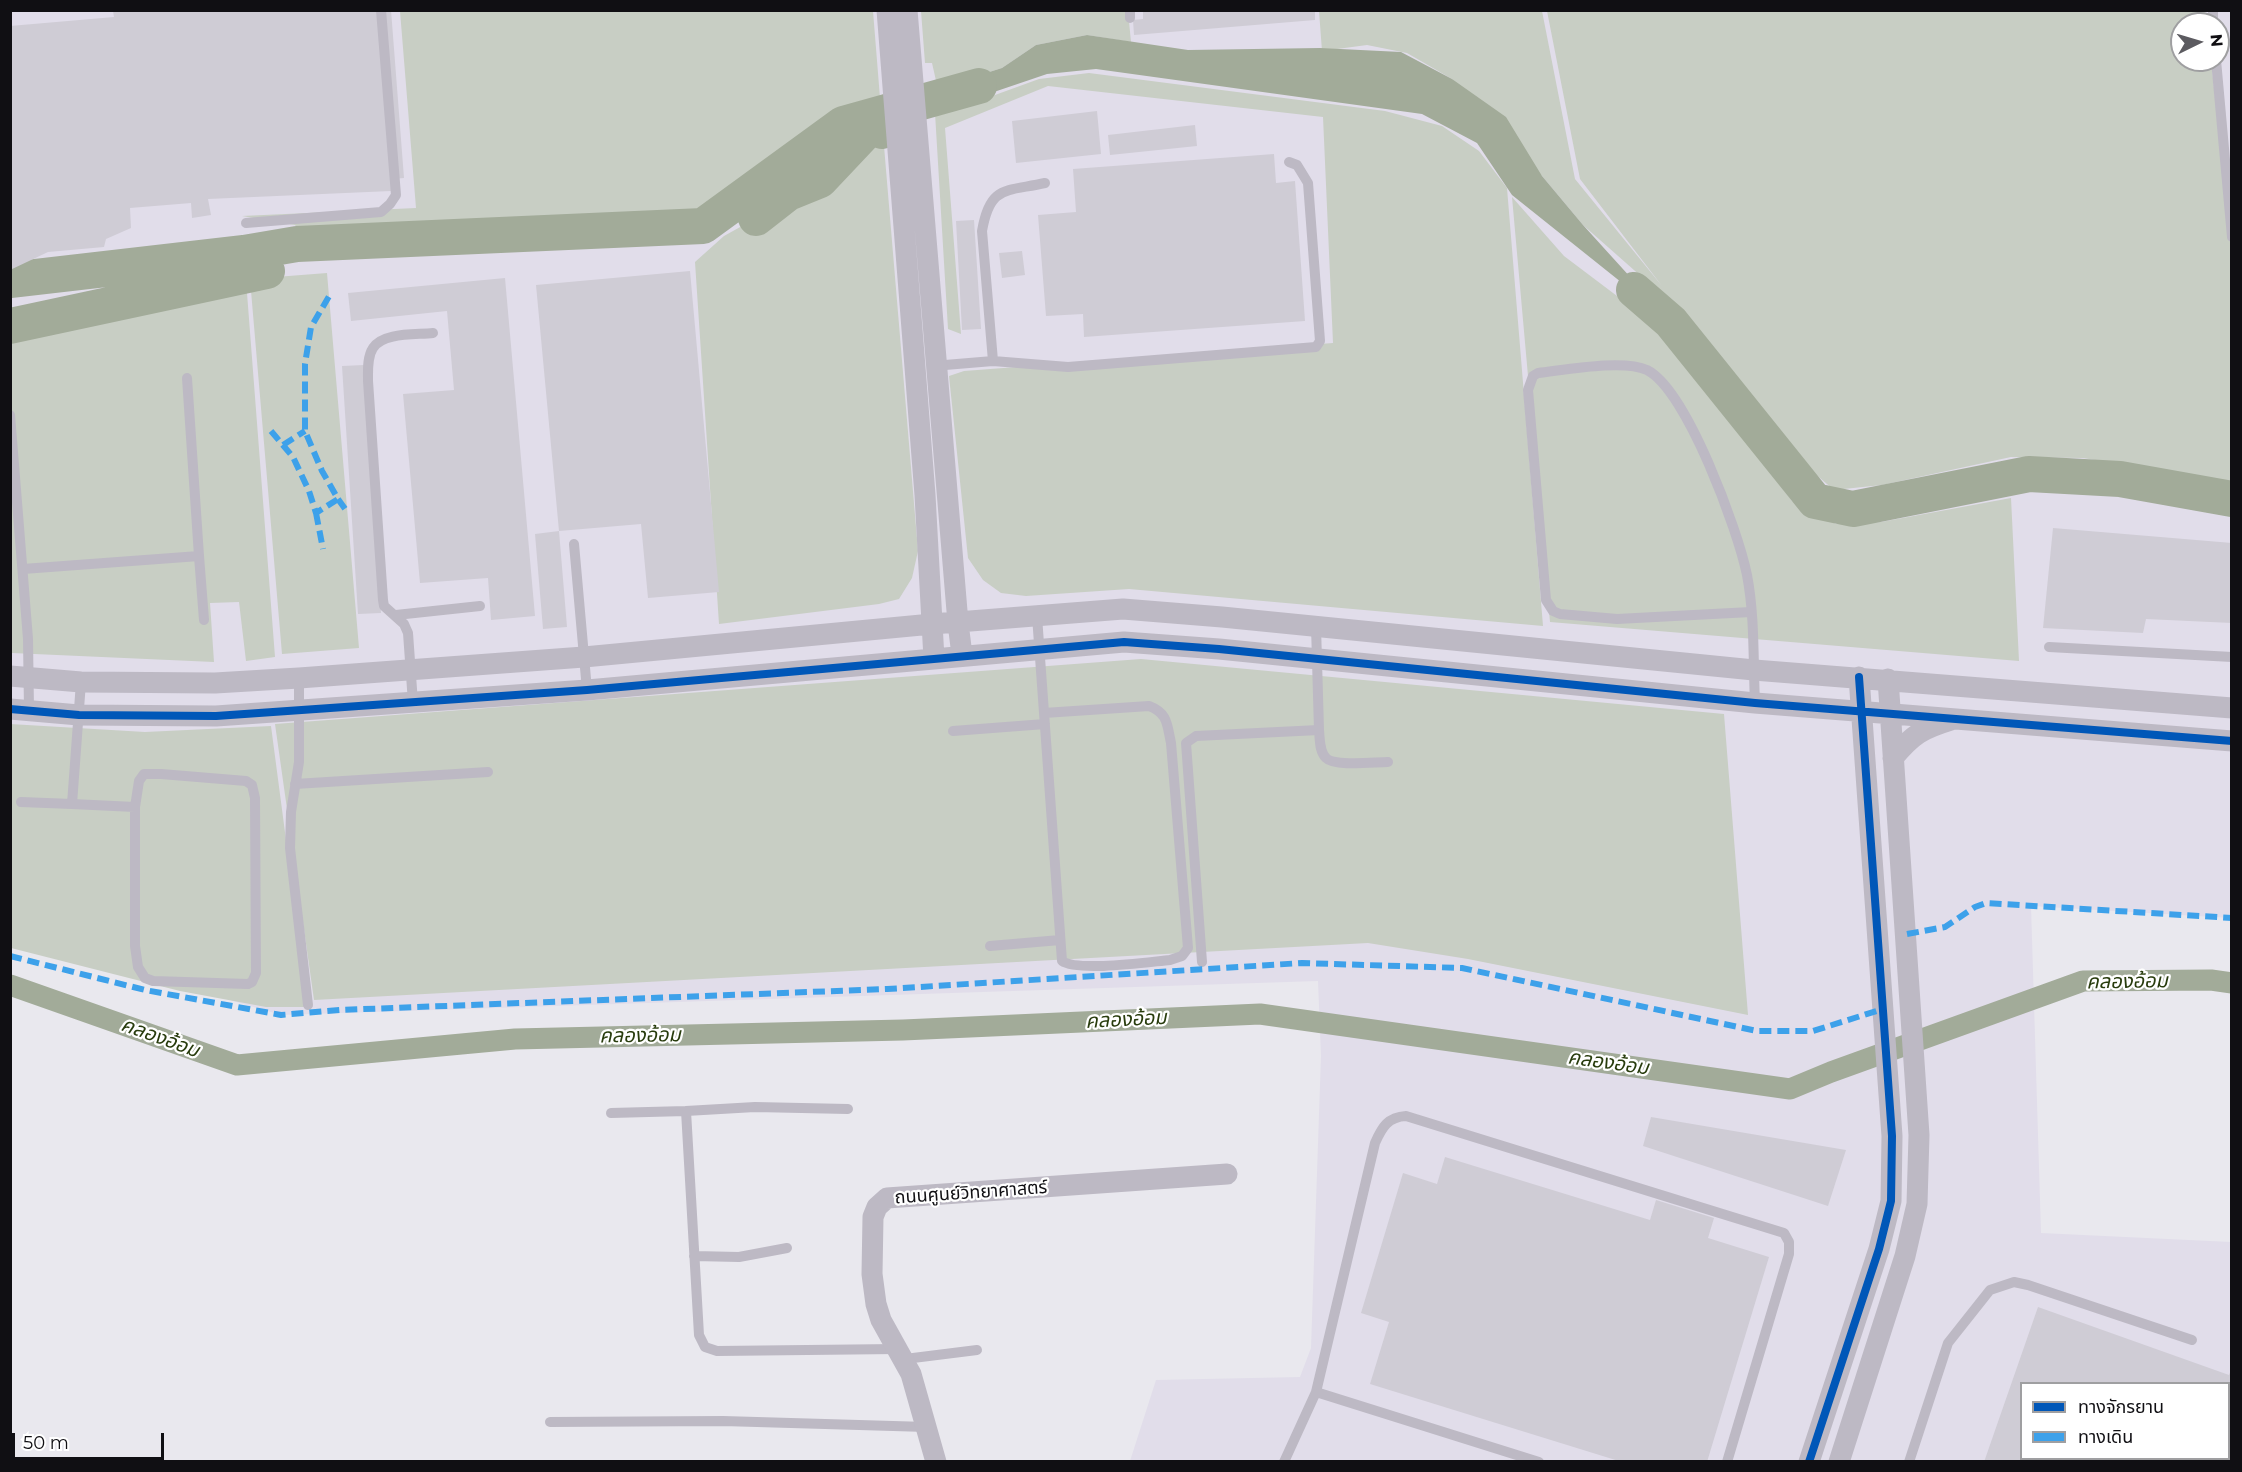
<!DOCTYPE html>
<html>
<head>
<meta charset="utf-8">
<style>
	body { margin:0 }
	#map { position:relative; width:2242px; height:1472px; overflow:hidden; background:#e9e8ee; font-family:Montserrat,"Noto Sans Thai",sans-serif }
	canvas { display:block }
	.frame { position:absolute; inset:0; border:12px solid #100f13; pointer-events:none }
	.legend { position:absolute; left:2020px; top:1382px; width:210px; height:78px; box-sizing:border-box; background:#fff; border:2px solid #9f9fa1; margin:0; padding:8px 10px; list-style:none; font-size:18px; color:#100f13 }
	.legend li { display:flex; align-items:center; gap:12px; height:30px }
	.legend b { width:30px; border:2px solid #9f9fa1 }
	.north { position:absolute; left:2170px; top:12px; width:60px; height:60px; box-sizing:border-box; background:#fff; border:2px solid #9f9fa1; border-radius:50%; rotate:85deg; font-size:16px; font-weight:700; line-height:24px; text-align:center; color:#100f13 }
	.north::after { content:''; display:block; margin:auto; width:21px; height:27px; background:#5c5b60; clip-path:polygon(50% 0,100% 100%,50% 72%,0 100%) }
	.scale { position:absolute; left:12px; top:1433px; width:152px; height:27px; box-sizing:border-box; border:3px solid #100f13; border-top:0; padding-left:8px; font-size:18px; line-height:21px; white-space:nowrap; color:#100f13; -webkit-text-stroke:4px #fff; paint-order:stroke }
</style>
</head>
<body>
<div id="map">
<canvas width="2242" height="1472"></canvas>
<div class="frame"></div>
<ul class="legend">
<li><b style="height:8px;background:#0057b8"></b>ทางจักรยาน</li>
<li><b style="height:8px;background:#3da1ea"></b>ทางเดิน</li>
</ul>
<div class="north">N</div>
<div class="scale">50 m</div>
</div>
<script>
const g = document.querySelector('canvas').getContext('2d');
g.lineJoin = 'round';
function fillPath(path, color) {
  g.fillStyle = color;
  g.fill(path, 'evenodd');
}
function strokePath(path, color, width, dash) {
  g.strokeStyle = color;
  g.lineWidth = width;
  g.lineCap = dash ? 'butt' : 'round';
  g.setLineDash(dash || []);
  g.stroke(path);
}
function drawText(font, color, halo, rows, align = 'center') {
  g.font = font + ' Montserrat,"Noto Sans Thai",sans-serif';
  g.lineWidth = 4.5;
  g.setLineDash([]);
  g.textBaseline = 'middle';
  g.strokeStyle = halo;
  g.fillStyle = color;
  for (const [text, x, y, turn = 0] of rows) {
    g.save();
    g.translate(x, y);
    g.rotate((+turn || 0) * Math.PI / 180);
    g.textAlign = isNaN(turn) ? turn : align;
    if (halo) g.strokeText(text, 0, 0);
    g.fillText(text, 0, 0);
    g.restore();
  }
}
const built = new Path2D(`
	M10 11H2231V918L2031 906 2041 1233 2231 1242V1461H1130L1156 1380 1300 1377 1311 1348 1321 1056 1318 981 281 1015 11 936ZM2182 24H2218V60H2182ZM2022 1384H2228V1458H2022Z`);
const green = new Path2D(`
	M400 11H873L880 98 861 105H845L705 214 308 243 295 225 242 216 416 208Z
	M921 11H1128L1131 42 1087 35 1036 45 1002 68 964 80 937 85 932 63H925Z
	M1319 11H1542L1575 179 1662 286 1580 179 1547 11H2205L2207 24H2182V60H2211L2232 254 2231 483 2083 458 2011 457 1882 485 1834 490 1813 472 1686 316 1583 225 1542 176 1452 79 1407 53 1367 45 1322 51Z
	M1089 73 1385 111 1442 126 1479 151 1507 188 1543 626 1129 589 1026 596 1001 593 983 580 968 558 949 376 964 371 1333 343 1323 117 1048 86 945 128 961 334 948 329 935 113 973 103 1039 79Z
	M868 130 883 134 918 551 912 578 899 599 879 604 719 624 695 262 724 236 760 216 788 193 820 180Z
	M1512 197 1564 256 1670 336 1792 501 1836 524 1881 522 2011 498 2019 661 1550 622Z
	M327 273 359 648 282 654 250 279Z
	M246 280 275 657 246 661 239 602 210 603 214 662 12 653 10 331Z
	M1141 659 1724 714 1748 1015 1468 959 1368 943 314 1000 275 724Z
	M10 724 145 732 271 726 308 1007H266L180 991 11 948Z`);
const water = new Path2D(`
	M1087 35 1188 50 1320 48 1401 52 1452 79 1506 117 1542 176 1583 225 1671 322 1512 195 1477 143 1422 114 1096 69 1047 74 932 113 930 83 964 80 1002 68 1036 45Z`);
const canal = new Path2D(`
	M10 985 237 1065 515 1039 903 1030 1260 1014 1790 1089 1831 1072 2083 981 2211 980 2232 983`);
const river = new Path2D(`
	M756 218 788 193 820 180 870 127 882 131V128
	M10 280 244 253 297 244 703 226 843 124 979 86
	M1634 290 1671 322 1815 501 1853 509 2029 474 2120 479 2232 499
	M10 326 267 271`);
const building = new Path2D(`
	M391 10 404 178 391 179V191L208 199 211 215 192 218 191 203 130 208 131 228 106 239 104 247 48 252 10 270V26L114 17 113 11Z
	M1143 10H1315V20L1134 35 1133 20 1143 19Z
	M1097 111 1101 154 1016 163 1012 121Z
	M1195 125 1197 146 1110 155 1108 135Z
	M1274 154 1276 183 1295 181 1305 321 1084 337 1083 314 1046 316 1038 215 1076 212 1073 169Z
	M974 220 981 329 962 330 956 221Z
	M1022 251 1025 275 1002 278 999 253Z
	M690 271 719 592 648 598 641 524 559 531 536 285Z
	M505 278 535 616 491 620 488 578 420 583 403 394 454 390 447 311 351 321 348 293Z
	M364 365 381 613 358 614 342 366Z
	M2053 528 2232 543V623L2146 619 2143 633 2043 628Z
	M559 531 567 627 543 629 535 534Z
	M1651 1117 1846 1150 1828 1206 1643 1146Z
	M1445 1157 1650 1220 1656 1200 1714 1218 1708 1238 1769 1257 1707 1462H1622L1370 1384 1389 1322 1361 1313 1403 1173 1437 1184Z
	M2038 1307 2229 1375 2232 1368V1462H1984ZM2022 1384H2228V1458H2022Z`);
const service = new Path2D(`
	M1130 10V18
	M2213 10V24
	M2216 60 2232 237
	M246 223 381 212 390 204 396 195 381 10
	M993 361 982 231C990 185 1005 192 1045 183
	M933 366 993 361 1068 367 1316 347 1320 341 1308 183 1297 165 1289 162
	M10 415 28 639 29 710
	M574 544 587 690
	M199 556 204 620
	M23 569 199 556 187 378
	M1751 612 1617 619 1560 614 1553 611 1546 600 1528 390 1533 376 1538 373C1565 370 1623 359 1647 370 1687 390 1738 531 1747 575 1755 617 1753 661 1755 703
	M396 615 480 606
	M1037 616 1062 961C1078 972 1148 962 1170 960L1182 956 1188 948 1171 743C1167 725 1168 713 1149 706L1044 713
	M2049 647 2232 657
	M299 678V762L291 812 290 848 308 1005
	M81 682 72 804 135 807V946L138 967 145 978 153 981 248 984 252 982 256 973 255 798 252 785 246 781 161 774H144L139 781 135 807
	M413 703 408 633 404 624 384 606 383 600 368 381C368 371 367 357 373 348 383 332 416 335 433 333
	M1319 730C1320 739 1319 751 1326 758 1335 767 1374 762 1388 762
	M953 731 1045 724
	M295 784 488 772
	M21 802 72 804
	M990 946 1060 940
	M1202 962 1186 743 1196 736 1319 730 1316 626
	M848 1109 755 1107 686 1111 699 1335 705 1347 717 1351 897 1349
	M611 1113 686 1111
	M694 1256 739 1257 787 1248
	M905 1359 977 1350
	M1316 1392 1539 1462
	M550 1422 723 1421 927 1427
	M1284 1462 1316 1392 1375 1143C1382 1127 1388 1117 1406 1116L1784 1233 1789 1242V1254L1727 1462
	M1909 1462 1948 1343 1990 1290 2014 1282 2028 1285 2192 1340`);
const minor = new Path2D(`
	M887 10 925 495 934 659
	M907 10 958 623 962 655
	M10 676 81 682 215 683 299 678 584 657 932 624 1123 609 1222 617 1754 670 2232 708
	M10 709 79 715 216 716 587 690 1124 642 1219 649 1755 703 2232 741
	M1893 758C1913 734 1922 729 1951 720
	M936 1462 911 1374 881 1320 876 1304 872 1274 873 1217 877 1207 887 1198 1227 1174
	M1809 1462 1879 1249 1891 1201 1892 1136 1859 677
	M1839 1462 1905 1256 1917 1204 1919 1135 1888 679`);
const quiet = new Path2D(`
	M271 431 293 457 309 491 316 513 338 499 322 471 305 431V364L311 327 331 293
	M283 445 305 431
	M338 499 348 513
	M316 513 323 549
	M1907 934 1945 927 1975 907 1986 903 2232 918
	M10 956 145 990 281 1015 340 1010 887 989 1302 963 1462 968 1757 1031H1813L1883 1009`);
const cycleway = new Path2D(`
	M10 709 79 715 216 716 587 690 1124 642 1219 649 1755 703 2232 741
	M1809 1462 1879 1249 1891 1201 1892 1136 1859 677`);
const streetNames = [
	["ถนนศูนย์วิทยาศาสตร์",971,1193,-4]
];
const waterNames = [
	["คลองอ้อม",2127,982,-1],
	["คลองอ้อม",1126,1020,-3],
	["คลองอ้อม",640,1036,-1],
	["คลองอ้อม",160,1038,20],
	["คลองอ้อม",1608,1063,8]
];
fillPath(built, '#e1ddea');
fillPath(green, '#c8cec4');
fillPath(water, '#a2ab99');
strokePath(canal, '#a2ab99', 21);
strokePath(river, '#a2ab99', 36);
fillPath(building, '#cfccd5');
strokePath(service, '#bdb9c4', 10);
strokePath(minor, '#bdb9c4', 21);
strokePath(quiet, '#3da1ea', 6, [12, 6]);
strokePath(cycleway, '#0057b8', 8);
drawText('18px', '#100f13', '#fff', streetNames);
drawText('italic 20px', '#283c0d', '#fff', waterNames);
</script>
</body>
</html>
